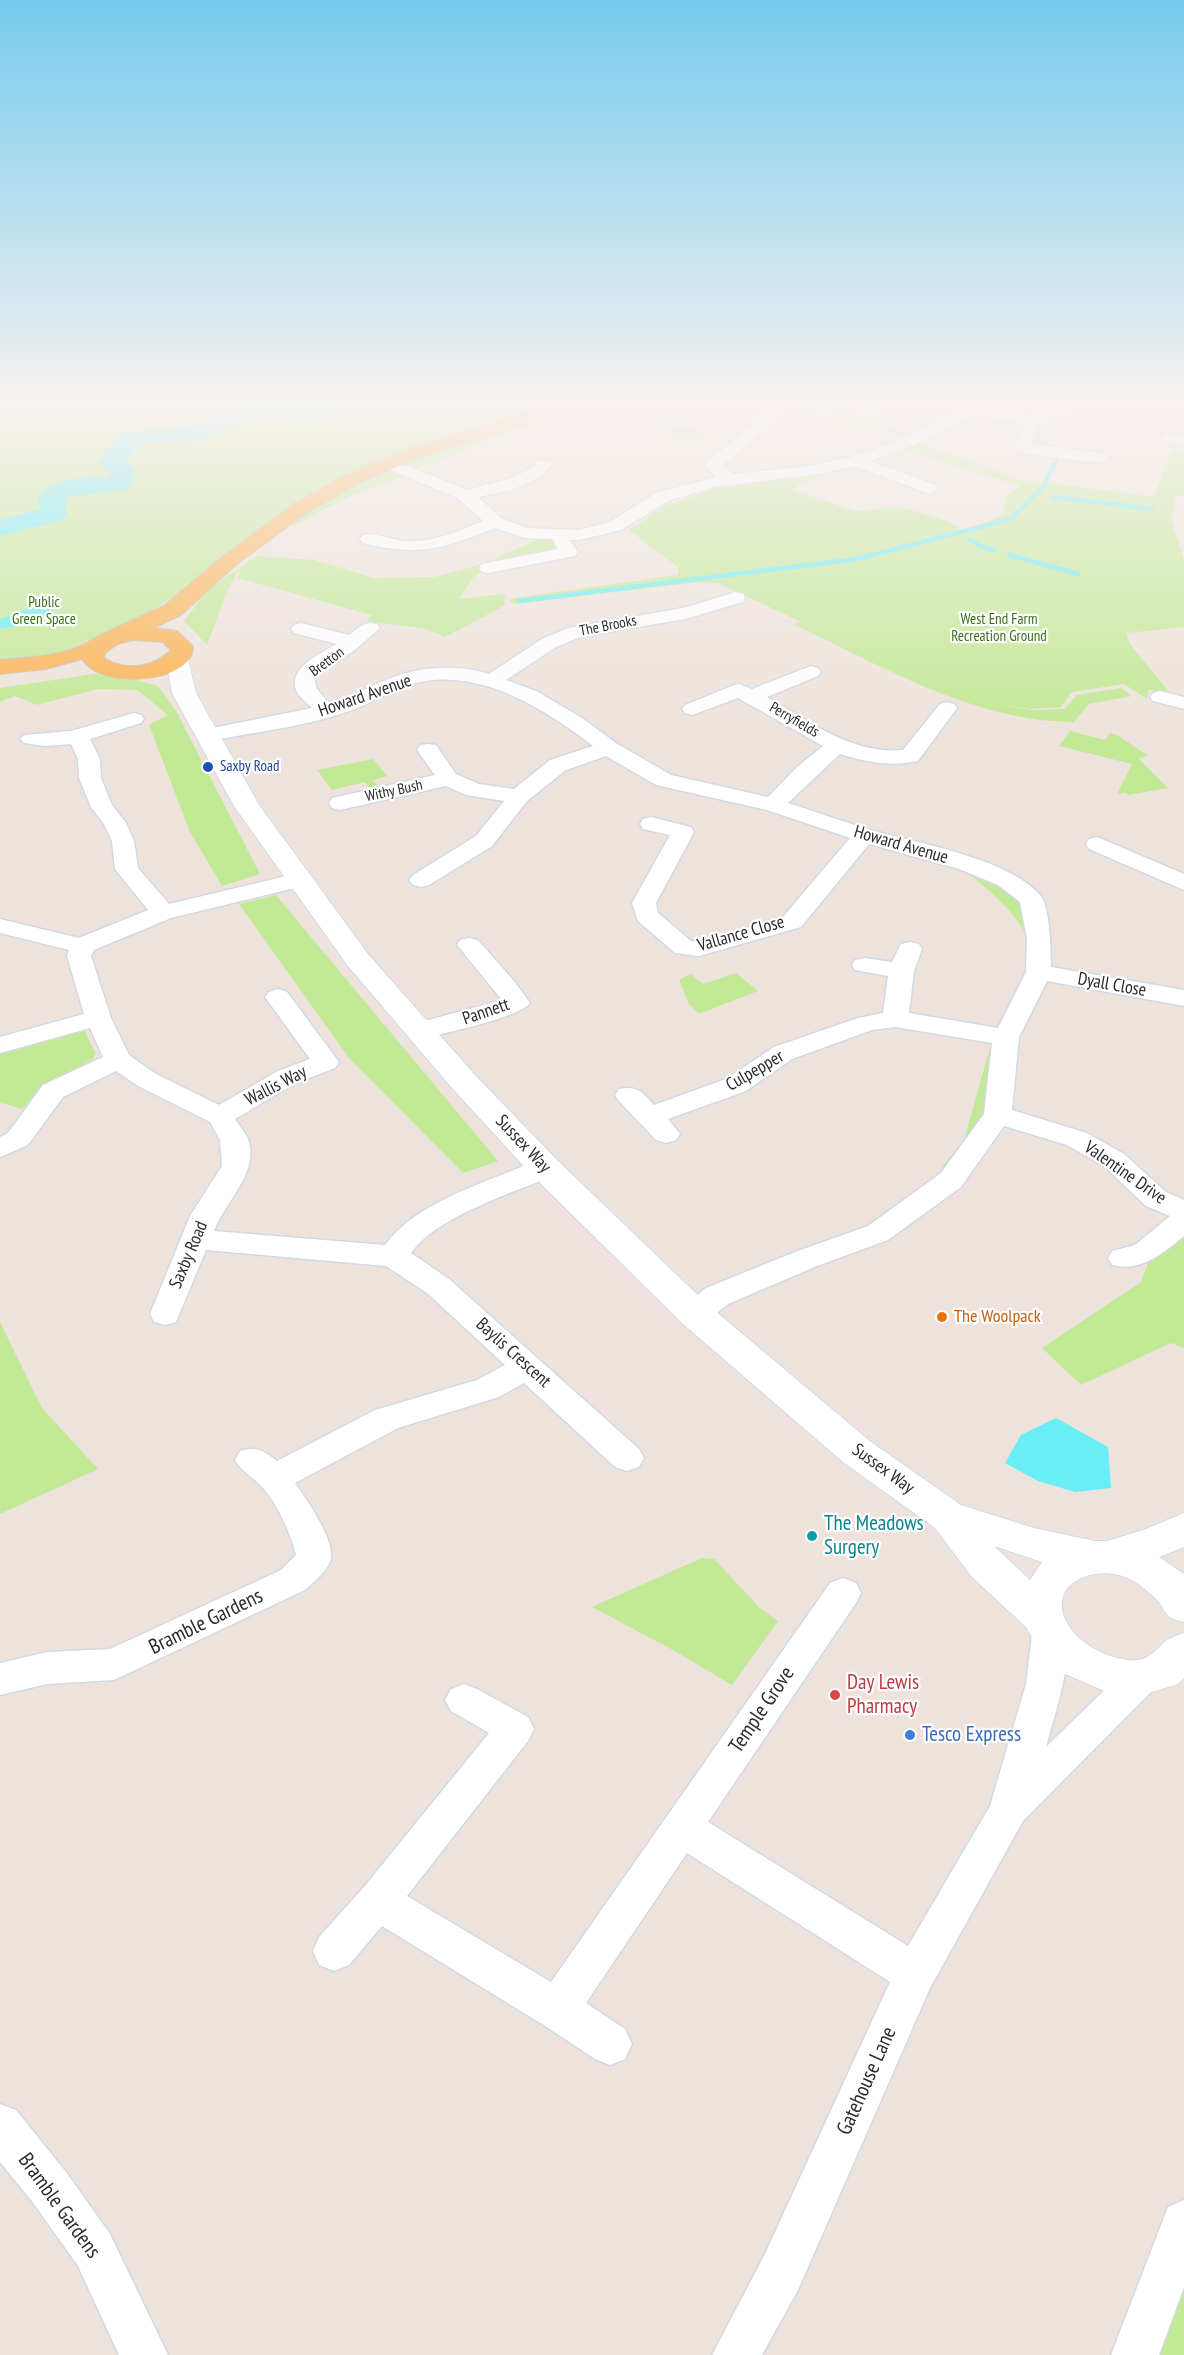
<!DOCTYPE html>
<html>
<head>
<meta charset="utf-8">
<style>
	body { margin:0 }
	canvas { display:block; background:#eee3dc }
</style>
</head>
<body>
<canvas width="1184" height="2355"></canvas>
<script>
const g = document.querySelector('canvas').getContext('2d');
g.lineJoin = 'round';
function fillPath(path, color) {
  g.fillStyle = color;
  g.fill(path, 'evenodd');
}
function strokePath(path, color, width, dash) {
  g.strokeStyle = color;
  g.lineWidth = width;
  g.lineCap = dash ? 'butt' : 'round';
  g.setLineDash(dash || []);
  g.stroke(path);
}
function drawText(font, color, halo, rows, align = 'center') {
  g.font = font + ' "PT Sans Narrow",sans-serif';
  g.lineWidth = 4.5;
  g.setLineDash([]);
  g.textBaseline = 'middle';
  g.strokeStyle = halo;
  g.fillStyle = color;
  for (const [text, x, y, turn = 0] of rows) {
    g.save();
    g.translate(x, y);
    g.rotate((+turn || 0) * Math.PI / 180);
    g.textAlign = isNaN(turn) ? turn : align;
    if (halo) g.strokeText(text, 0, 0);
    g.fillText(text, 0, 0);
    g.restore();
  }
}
const green = new Path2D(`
	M0 403H555L529 415 373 467 142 617 46 659 0 665Z
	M573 403 548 417 418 469 409 467 408 463 415 458 539 418Z
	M796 403H809L908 435 903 437Z
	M657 425 684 426 710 435 688 443 651 427Z
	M919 442 1026 482 1029 480 1153 497 1173 449 1184 451V496H1176L1171 517 1184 562V627L1126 633 1130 644 1171 694 1149 690 1147 699 1124 684 1072 692 1061 707 1030 709 996 704 1032 710 1065 709 1077 695 1121 688 1132 696 1089 704 1074 722C975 722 880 665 793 624L801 622 718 583 699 582 516 604 509 601 513 598 678 575V567L629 530 664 506 714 489 828 473 791 489 855 511 900 507 948 521 965 532 1003 514 1006 497 1020 486 901 449Z
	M385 472H400L407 475 350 496 291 527C315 505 353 479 385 472Z
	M540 538 553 540 559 547 491 566 474 576 459 599 505 594 504 606 445 637 423 628 367 621 371 615 238 578 240 568 228 589 207 645 184 621 208 590 256 556 314 560 374 578 434 577 487 563Z
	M107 672 158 686 176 711 260 874 222 886 190 832 149 725 168 715 137 690 98 689 37 705 15 696 0 702V688Z
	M1070 731 1105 740 1110 733 1119 736 1148 756 1138 758 1168 788 1128 795 1126 793 1117 794 1132 764 1059 746Z
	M373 759 387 776 373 780 383 793 375 795 365 782 332 790 317 770Z
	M966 872 999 885 1025 906 1026 934C1013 910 988 889 966 872Z
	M276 895 498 1161 463 1173 349 1058 239 904Z
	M736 973 758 991 699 1014 689 1004 679 980 691 974 703 984Z
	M84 1029 95 1053 93 1059 41 1090 22 1109 0 1102V1052Z
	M991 1044 997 1055 982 1119 949 1164 942 1167 964 1140Z
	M1184 1232V1348L1171 1343 1081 1385 1042 1348 1141 1282 1150 1257Z
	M0 1322 42 1408 98 1469 0 1514Z
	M702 1558 714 1559 760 1608 778 1621 732 1685 673 1650 592 1607Z
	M1184 2260V2355H1152Z`);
const water = new Path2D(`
	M43 606 53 610 27 624 0 629V619L23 610Z
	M1056 1418 1108 1447 1111 1488 1075 1492 1038 1481 1005 1463 1021 1435Z`);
const stream = new Path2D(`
	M1043 487 1057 459
	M1053 497 1152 509
	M969 539 980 546 994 550
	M1009 555 1078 574
	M519 601 857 559 1011 519 1040 490`);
const river = new Path2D(`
	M282 403 300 407 332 403H358L347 415 338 417 299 422 281 417 258 418 198 441 137 445 127 461 137 471 127 490 72 496 65 499 67 514 63 520 0 536V520L40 509 38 497C52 477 86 478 108 477L110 473 97 462 121 433 194 426 245 406Z`);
const street = new Path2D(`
	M865 403H883L884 404C879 411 866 413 859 411L856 408Z
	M957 403H972L977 407 1033 416 1059 403H1077L1075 406 1041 424 1030 444 1100 453 1108 458 1100 463 1027 454 1017 450 1014 444 1025 424 974 416 913 445 870 461 936 485 938 489 930 494 854 466 825 473 714 487 668 501 621 530 579 540H570L578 552 575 556 488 573 482 572 479 568 482 564 558 549 552 539 525 538 495 528C443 549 418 557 363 543L360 539 363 535C376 532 391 540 405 541 433 543 458 531 483 521L459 499 382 466 380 463 382 460 388 458 467 490 512 478 531 468 538 461H550L552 464C535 487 504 492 478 497L501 518 527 528 579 530 609 522 656 493 716 477 705 465 707 462 771 408 776 406 784 411 723 465 733 474C771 470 810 467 847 458 887 448 925 427 962 410Z
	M1169 433 1184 436V446L1163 441 1161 438 1163 435Z
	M736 592 743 594 745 598 743 602 685 619 580 637 556 647 506 680 536 691 582 718 616 743 671 775 768 797 797 767 823 746 738 698 692 715 685 713 682 709 685 705 732 686 739 684 752 689 811 666 818 668 821 672 818 676 767 697C809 721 852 755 903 750L940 704 947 702 954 704 957 708 918 761C890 767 866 762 840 754L788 803C817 812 846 823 875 831 921 844 1009 859 1040 895 1050 906 1051 951 1051 967L1184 990V1006L1047 981 1019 1037 1012 1110 1087 1133 1124 1154 1166 1192 1184 1200V1236C1164 1252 1141 1273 1112 1265L1108 1258 1112 1251 1135 1245 1170 1216 1146 1206 1104 1166 1067 1145 1004 1126 961 1187 888 1240 817 1266 728 1304 706 1322 695 1325 684 1322 680 1314 684 1306 706 1288 795 1252 868 1226 941 1173 984 1114 992 1043 895 1027 872 1030 792 1059 746 1091 668 1119 680 1134 676 1140 666 1143 656 1140 619 1101 615 1095 619 1089C637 1085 643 1093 654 1105L726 1079 774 1047 858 1018 883 1013 888 976 855 970 852 965 855 960 864 958 892 962 901 944 910 942 919 944 922 949 914 971 909 1013 998 1028 1026 972 1027 939 1020 902 998 885 959 869 869 844 801 927 699 956 675 953 638 921 632 903 670 835 643 829 640 824 643 819 651 817 691 827 694 832 656 903 658 913 691 941 698 942 783 917 850 838 767 810 656 785 606 756 566 770 527 801 492 846 429 885 421 887 413 885 409 880 413 875 476 836 504 801 466 795 446 786 340 810 332 808 329 803 332 798 435 775 417 750 420 745 428 744 436 745 456 774 479 784 514 789 550 760 593 746C544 708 474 664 409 685 390 691 373 702 355 709 309 726 257 732 208 741L201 739 197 735 201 731 208 729 312 708C307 703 298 696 296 690 288 667 322 653 337 644L294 633 291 629 294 625 301 623 349 635C358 628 364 621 377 624L380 628 355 650 318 673C310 686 321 694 330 703 354 697 376 682 400 675 426 666 462 665 489 674L542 639 568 628 683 608Z
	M1160 691 1184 697V709L1153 701 1150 697 1153 693Z
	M134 713 141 715 144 719 141 723 90 739 100 759 101 778 112 805 126 823 134 841 138 868 169 904 299 873 307 875 311 880 307 885 171 918 94 950 91 956 111 1018 129 1055 156 1074 219 1105 278 1071 310 1059 265 997 269 992 278 989 287 992 339 1062 335 1068 296 1083 235 1119C239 1125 245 1132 248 1139 260 1173 225 1201 214 1231L385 1245C417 1201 486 1183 535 1161L545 1159 555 1161 559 1168 555 1175C513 1193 437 1216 411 1253L449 1279 639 1449 644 1458 639 1467 627 1471 615 1467 524 1383 499 1397 398 1428 295 1483C306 1499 338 1543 330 1562 325 1573 314 1582 305 1590L114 1680 47 1684 0 1695V1663L47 1652 110 1649 281 1570 296 1555C292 1536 276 1501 262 1487 253 1477 242 1472 235 1460L240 1451C257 1446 264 1451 277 1461L375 1410 477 1380 505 1365 427 1293 386 1266 206 1250 176 1322 165 1325 154 1322 150 1314 190 1216 222 1166 220 1140 210 1122 138 1086 116 1071 63 1097 28 1145 0 1157V1137L8 1133 43 1085 103 1057 90 1028 0 1053V1037L84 1014 67 956 69 950 0 933V919L79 938 148 910 115 869 112 841 104 824 91 807 79 778 78 759 71 744 45 746 24 743 20 739 24 735 71 731Z
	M1097 837 1184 874V890L1089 849 1086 844 1089 839Z
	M469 938 478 940 514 981 530 1003C519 1018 440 1034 419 1039L410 1037 406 1031 410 1025 502 1000 457 945 460 940Z
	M843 1578 856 1583 861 1593 856 1603 708 1822 908 1946 990 1806 1026 1684 1032 1634 1037 1623 1050 1619 1063 1623C1077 1652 1054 1716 1046 1747L1129 1666 1142 1661 1155 1666 1160 1677 1155 1688 1023 1821 930 1988 798 2290 762 2355H712L764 2256 890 1982 687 1853 586 2003 625 2029 632 2044 625 2059 610 2065 595 2059 542 2024 382 1926 349 1965 334 1971 319 1965 313 1951 319 1937 364 1887 489 1733 451 1711 445 1700 451 1689 464 1684 477 1689 528 1717 534 1729 528 1741 407 1896 551 1982 830 1583Z
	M0 2104 16 2110 66 2172 110 2234 168 2355H119L78 2266 34 2204 0 2162Z
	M1184 2200V2287L1159 2355H1111L1168 2207Z`);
const secondary = new Path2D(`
	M177 652 185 654 188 659 196 693 259 805 368 954 474 1074 557 1160 708 1305 871 1442 961 1505 1034 1528 1095 1541H1108L1146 1529 1184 1513V1547L1159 1557 1184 1574V1622C1180 1621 1175 1620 1171 1618 1166 1615 1163 1608 1160 1603 1148 1590 1132 1577 1114 1574 1086 1569 1051 1586 1065 1619 1075 1643 1112 1662 1137 1660 1151 1659 1157 1648 1167 1640 1172 1637 1178 1635 1184 1633V1678L1178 1684 1136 1697 1107 1692 1065 1674 1042 1655 1026 1627 972 1577 935 1528 843 1462 682 1323 533 1176 452 1088 348 966 234 806 172 693 166 659 169 654ZM994 1546 1042 1562 1030 1580Z`);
const primary = new Path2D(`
	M546 403H570L567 407 534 421 416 459 359 483 306 513 236 565 181 615 154 628 177 631 193 646C194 684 99 690 82 659L46 669 0 674V660C32 657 70 656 96 637L165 605 222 557 292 505 345 475 402 451 522 413ZM134 640 163 642 171 650C153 668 125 671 104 658L105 653 118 644Z`);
const markers = [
	[208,767,6,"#1a4fb4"],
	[942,1317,6,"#e8710a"],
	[812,1536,6,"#0f9aa8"],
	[835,1695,6,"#e0444e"],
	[910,1735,6,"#3f7fe0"]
];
const farParknames = [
	["Public",44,603],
	["Green Space",44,620],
	["West End Farm",999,620],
	["Recreation Ground",999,637]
];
const farStreetnames = [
	["The Brooks",608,626,-11],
	["Bretton",327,662,-36],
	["Perryfields",794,720,30],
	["Withy Bush",394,791,-12]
];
const farTransitnames = [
	["Saxby Road",220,767]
];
const streetNames = [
	["Howard Avenue",365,696,-19],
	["Howard Avenue",901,845,16],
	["Vallance Close",741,934,-16],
	["Dyall Close",1112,985,10],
	["Pannett",486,1012,-19],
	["Culpepper",755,1071,-30],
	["Wallis Way",276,1086,-27],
	["Sussex Way",523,1144,47],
	["Valentine Drive",1125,1173,35],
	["Saxby Road",189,1255,-67],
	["Baylis Crescent",513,1353,42],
	["Sussex Way",883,1469,36]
];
const foodNames = [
	["The Woolpack",954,1317]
];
const nearCulturenames = [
	["The Meadows",824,1524],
	["Surgery",824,1548]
];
const nearStreetnames = [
	["Bramble Gardens",206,1622,-26],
	["Temple Grove",762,1710,-56],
	["Gatehouse Lane",867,2081,-66],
	["Bramble Gardens",59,2206,54]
];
const nearHealthnames = [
	["Day Lewis",847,1683],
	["Pharmacy",847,1707]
];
const nearShopnames = [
	["Tesco Express",922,1735]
];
fillPath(green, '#c2e995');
fillPath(water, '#68eef7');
strokePath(stream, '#68eef7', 4.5);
fillPath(river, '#68eef7');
strokePath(street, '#d1d9e5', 3);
strokePath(secondary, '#d1d9e5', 2);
strokePath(primary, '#c4c4c4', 2);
fillPath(street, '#fff');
fillPath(secondary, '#fff');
fillPath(primary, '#fbb355');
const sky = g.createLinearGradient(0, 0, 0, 732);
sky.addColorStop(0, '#75cbee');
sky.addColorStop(0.55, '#f7f2ef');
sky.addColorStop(1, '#f7f2ef00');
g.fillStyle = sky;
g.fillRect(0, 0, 1184, 732);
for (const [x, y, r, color] of markers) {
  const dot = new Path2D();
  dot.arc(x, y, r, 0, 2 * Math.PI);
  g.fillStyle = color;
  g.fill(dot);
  strokePath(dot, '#fff', 2);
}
drawText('15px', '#396f15', '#fff', farParknames);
drawText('15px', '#2b2b2b', '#fff', farStreetnames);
drawText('15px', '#164399', '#fff', farTransitnames, 'left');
drawText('18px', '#2b2b2b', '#fff', streetNames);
drawText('18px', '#c56008', '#fff', foodNames, 'left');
drawText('21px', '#0d838f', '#fff', nearCulturenames, 'left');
drawText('21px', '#2b2b2b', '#fff', nearStreetnames);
drawText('21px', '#be3a42', '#fff', nearHealthnames, 'left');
drawText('21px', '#366cbe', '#fff', nearShopnames, 'left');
</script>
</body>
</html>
